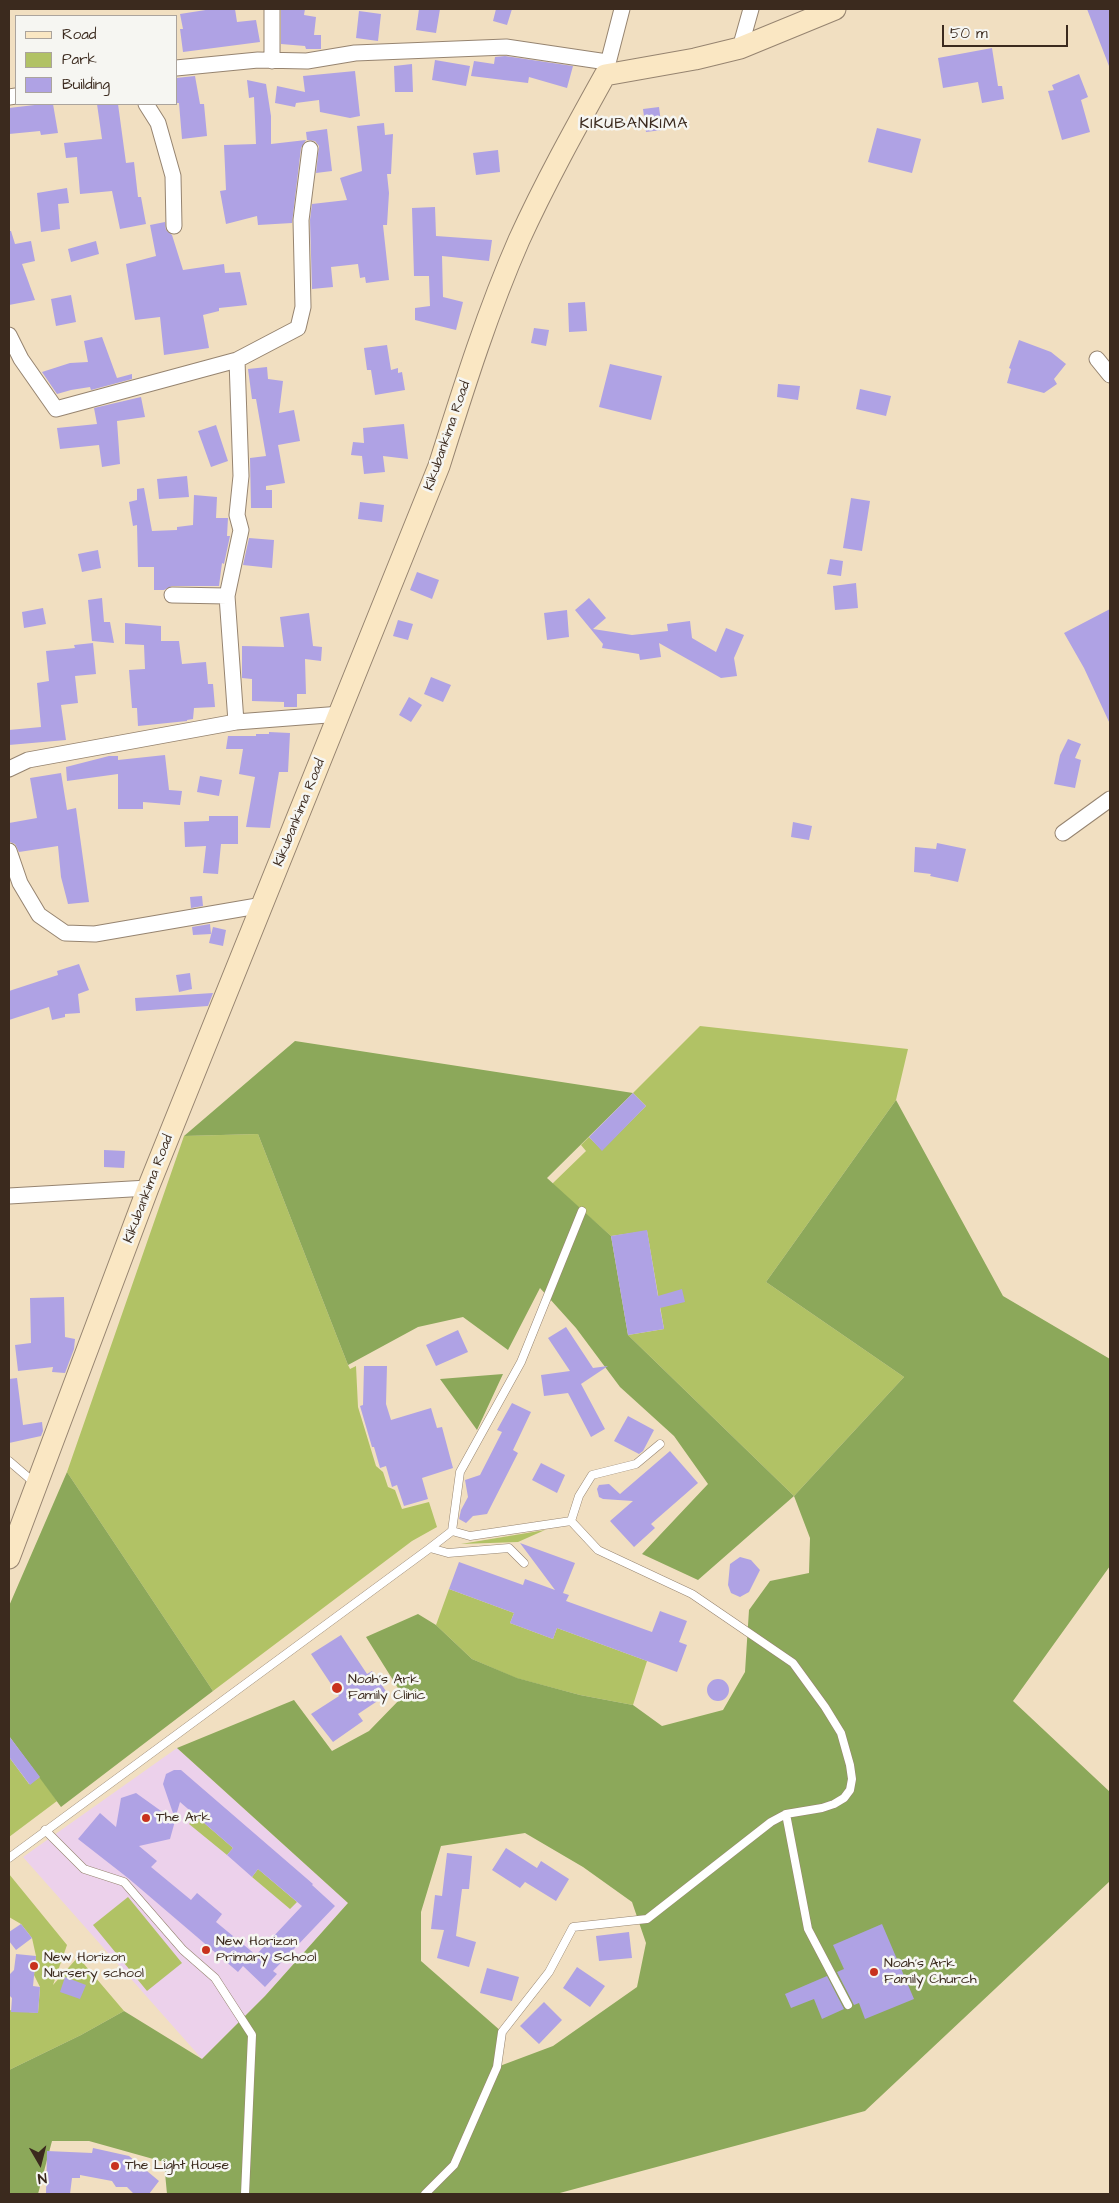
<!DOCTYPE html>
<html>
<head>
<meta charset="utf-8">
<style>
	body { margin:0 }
	#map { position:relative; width:1119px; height:2203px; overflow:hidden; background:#f1dfc1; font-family:"Architects Daughter",sans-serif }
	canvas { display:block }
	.frame { position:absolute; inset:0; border:10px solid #3b2a1e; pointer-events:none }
	.legend { position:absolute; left:15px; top:15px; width:162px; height:90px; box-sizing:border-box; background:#f6f6f2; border:1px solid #aba49d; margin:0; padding:6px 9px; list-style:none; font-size:15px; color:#3b2a1e }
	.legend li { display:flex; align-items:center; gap:10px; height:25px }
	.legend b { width:25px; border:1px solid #aba49d }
	.north { position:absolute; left:15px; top:2138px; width:50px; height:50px; -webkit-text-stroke:4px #f6f6f2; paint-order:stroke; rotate:172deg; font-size:14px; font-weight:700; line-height:20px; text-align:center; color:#3b2a1e }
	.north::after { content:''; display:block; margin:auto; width:18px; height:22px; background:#3b2a1e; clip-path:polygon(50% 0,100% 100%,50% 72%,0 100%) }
	.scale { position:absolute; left:942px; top:25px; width:126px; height:22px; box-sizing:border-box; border:2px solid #3b2a1e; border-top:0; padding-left:6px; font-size:15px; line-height:18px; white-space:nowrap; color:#3b2a1e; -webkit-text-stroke:4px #f6f6f2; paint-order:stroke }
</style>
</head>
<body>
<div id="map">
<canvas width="1119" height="2203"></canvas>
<div class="frame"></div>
<ul class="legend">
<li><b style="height:6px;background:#fae7c3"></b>Road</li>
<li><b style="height:14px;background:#b1c265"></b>Park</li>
<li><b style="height:14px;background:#afa2e4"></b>Building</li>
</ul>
<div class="north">N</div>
<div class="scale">50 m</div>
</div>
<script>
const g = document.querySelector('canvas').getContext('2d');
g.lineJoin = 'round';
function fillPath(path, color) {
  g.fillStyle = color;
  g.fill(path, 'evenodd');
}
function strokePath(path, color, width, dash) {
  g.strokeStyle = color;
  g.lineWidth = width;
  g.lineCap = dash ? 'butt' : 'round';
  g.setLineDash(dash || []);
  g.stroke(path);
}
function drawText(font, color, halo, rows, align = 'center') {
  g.font = font + ' "Architects Daughter",sans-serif';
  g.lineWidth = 5;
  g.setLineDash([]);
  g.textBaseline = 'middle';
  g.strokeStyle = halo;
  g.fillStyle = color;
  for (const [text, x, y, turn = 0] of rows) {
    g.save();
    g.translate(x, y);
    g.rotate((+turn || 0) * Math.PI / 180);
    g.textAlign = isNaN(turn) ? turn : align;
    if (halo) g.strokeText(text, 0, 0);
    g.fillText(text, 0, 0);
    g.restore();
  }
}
const built = new Path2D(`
	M177 1748 348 1903 265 1996 202 2059 23 1857Z`);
const green = new Path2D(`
	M700 1026 908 1049 896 1100 766 1282 904 1377 794 1496 628 1335 664 1329 647 1231 611 1236 552 1184 586 1151 581 1145 589 1137 602 1150 646 1106 633 1093Z
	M258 1134 348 1365 350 1369 356 1366 358 1407 376 1466 383 1472 388 1487 395 1490 402 1509 429 1502 437 1527 412 1541 213 1691 67 1472 184 1136Z
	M545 1530 518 1542 461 1544Z
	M449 1589 514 1613 510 1623 553 1639 557 1628 647 1661 633 1705 580 1695 516 1678 472 1659 436 1625Z
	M9 1757 29 1784 40 1777 57 1801 9 1837Z
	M196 1816 233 1848 227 1855 189 1824Z
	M258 1869 297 1902 290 1909 252 1877Z
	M9 1874 67 1945 53 1985 78 1957 124 2011 81 2035 9 2070V2010L38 2013 40 1987 34 1975 36 1956 32 1938 21 1924 9 1917Z
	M128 1897 182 1963 147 1991 93 1925Z`);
const forest = new Path2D(`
	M295 1041 633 1093 547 1178 611 1236 628 1335 794 1496 904 1377 766 1282 896 1100 1003 1296 1110 1359V1566L1013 1701 1110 1792V1881L865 2111 556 2194H167L164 2162 89 2141H52L38 2194H9V2070L81 2035 124 2011 202 2059 265 1996 348 1903 177 1748 294 1700 332 1751 369 1731 403 1696 366 1637 418 1614 436 1625 472 1659 517 1678 580 1695 633 1705 662 1726 723 1710 745 1672 749 1610 770 1581 809 1573 810 1538 794 1496 698 1580 642 1554 708 1484 674 1436 620 1387 576 1328 540 1288 508 1350 463 1317 418 1327 348 1365 258 1134 184 1136ZM525 1833 583 1867 632 1902 646 1943 637 1987 553 2046 497 2067 502 2032 421 1961V1912L441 1846Z
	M503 1374 477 1430 440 1379Z
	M67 1472 213 1691 61 1807 9 1736V1606Z`);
const building = new Path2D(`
	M212 9H235L237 22 256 20 260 42 183 52 180 29H183L180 14Z
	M281 9H305L304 15 316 17 314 35H321V49H306L305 46 281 44Z
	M419 9H440L436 33 416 30Z
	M496 9H512L507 25 493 21Z
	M1087 9H1110V66H1109Z
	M359 11 381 14 378 41 356 38Z
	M992 48 998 86H1002L1004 99 982 103 978 82 943 88 938 58Z
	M505 56 573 66 567 88 529 77 528 83 471 76 474 61 494 64 495 57Z
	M435 60 470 66 466 86 432 80Z
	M412 64 413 92H395L394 66Z
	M355 71 360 116 350 118 320 112 319 100 296 103 295 107 275 103 277 86 305 92 303 76Z
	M1079 74 1088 97 1081 100 1090 132 1062 140 1048 91 1054 90 1052 85Z
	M195 76 200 104H204L207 136 182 139 179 103H176V78Z
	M247 80 266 84 271 116V144L306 140 301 148 292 223 258 225 257 216 226 224 220 191 226 190 224 145 256 144 254 97 249 98Z
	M43 104H53L58 133 41 135 40 131 9 134V108Z
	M97 104H118L126 163 134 162 138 197H141L146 224 120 229 112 191 80 194 77 157 66 158 64 143 102 139Z
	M659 107 662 130 646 132 643 109Z
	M384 123 385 135 393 134 391 174H387L389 193 387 225H383L389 280 366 283 365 277 360 278 358 264 331 267 333 287 312 289 310 220 312 204 347 200 340 178 362 171 357 126Z
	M877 128 921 139 912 173 868 162Z
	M327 129 332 171 316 173 319 146 315 141 307 140 306 132Z
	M498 150 500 172 476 175 473 153Z
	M67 188 69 203 58 204 60 229 41 232 37 193Z
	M435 207 436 236 492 240 489 261 442 256 443 297 463 302 456 330 415 320V308L430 306 429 276H414L412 208Z
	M165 222 166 230 172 235 183 270 224 264 225 273 240 272 247 305 219 308V311L203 315 209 348 164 355 160 317 135 320 126 264 156 256 150 225Z
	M9 231H11L15 244 31 241 35 261 22 264 35 300 9 305Z
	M96 241 99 254 71 262 68 249Z
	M71 295 76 322 56 326 51 299Z
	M585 302 587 331 569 332 568 303Z
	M534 328 549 330 546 346 531 343Z
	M102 337 117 378 132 374V379L91 390 90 387 71 390 57 394 42 372 70 363 88 362 84 341Z
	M1019 340 1051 352 1066 364 1054 379 1057 384 1044 393 1007 383 1011 369 1009 368Z
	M387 345 391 370 398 368V373L402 372 405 390 375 395 371 370H367L364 348Z
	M610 364 662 376 651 420 599 407Z
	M267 367 268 379 283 381 279 413 294 410 300 441 278 445 285 483 266 486V490H272V508H251L250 458 266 456 256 399H252L248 369Z
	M778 384 800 386 798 400 777 397Z
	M860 389 891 396 886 416 856 409Z
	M141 397 145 417 117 421 120 464 102 467 99 445 60 449 57 428 97 424 94 408Z
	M404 424 408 459 383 456 385 472 364 474 362 456 351 455 353 442 364 443 363 428Z
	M216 425 228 461 211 467 198 431Z
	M187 476 189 497 159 499 157 479Z
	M144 488 152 531 177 530V527L193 525 194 495 217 497 216 518H228L227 536H230L224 564 222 563 219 586H172L164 590H154V567H138L137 525 133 526 129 502 137 500V489Z
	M851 498 870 501 862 551 843 548Z
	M360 502 384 505 382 522 358 519Z
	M249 538 274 540 272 568 243 565Z
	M98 550 101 568 82 572 78 554Z
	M830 559 843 561 841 576 827 574Z
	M417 572 439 580 432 599 410 590Z
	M856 583 858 608 835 610 833 586Z
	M102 598 104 622H110L114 643 92 641 88 600Z
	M589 598 606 618 593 629 632 635 668 631 667 624 690 621 692 638 716 652 726 628 744 635 734 658 737 676 721 678 659 643 661 657 640 660 639 654 602 648 603 644 575 610Z
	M43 608 46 624 24 628 22 612Z
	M1110 609V724L1084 668 1064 633Z
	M567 610 569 637 547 640 544 613Z
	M309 613 313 646 322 647 321 661 305 659 306 694H297V707H284V702L252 701V679L242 678V646L284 647 280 617Z
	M398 620 413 624 408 640 393 636Z
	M125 623 161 626V641H179L182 664 206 662 208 684H213L215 707 194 708 193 719 187 720V721L138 726 137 708H132L129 670 145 669 144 645 125 644Z
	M93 643 96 674 75 676 78 703 61 705 66 740 9 745V730L41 727 37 683 49 681 46 651 75 648 74 645Z
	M431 677 451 685 443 702 424 694Z
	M409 697 422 705 411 722 399 715Z
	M269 732 290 733 288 772H279L270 828 246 827 255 777 239 774 243 749H226L228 736H256V734H269Z
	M1068 739 1081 744 1075 758 1081 760 1075 788 1054 784 1060 755Z
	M165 755 169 790 182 791 180 805 143 802V809H118V774L67 781 66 767 109 756H118V760Z
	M61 773 67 810 76 808 89 902 68 904 61 877 58 846 19 852 15 844 10 842 9 823 37 818 30 778Z
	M200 776 222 780 219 796 197 792Z
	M209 816H238V844H221L218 874 203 873 206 846 185 847 184 822 209 821Z
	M793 822 812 826 809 840 791 837Z
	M937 843 966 849 958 882 930 876 931 874 914 872 915 847 936 849Z
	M202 896 203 906 191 908 190 897Z
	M210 924 211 934 193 935 192 927Z
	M213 927 226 930 223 946 209 943Z
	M79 964 89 990 78 994 80 1013 65 1014V1017L52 1020 49 1007 9 1020V991L58 975 57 971Z
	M190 973 192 989 179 992 176 975Z
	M213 993 208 1006 136 1011 135 998Z
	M633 1093 646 1106 602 1151 589 1137Z
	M104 1150 125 1151 124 1168 104 1167Z
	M647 1230 658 1296 682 1289 685 1302 660 1308 664 1329 628 1335 611 1236Z
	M64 1297 65 1337 75 1339 74 1349 65 1373 52 1372 53 1367 18 1371 15 1345 31 1343 30 1298Z
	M566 1327 593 1368 608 1366 581 1384 605 1429 591 1437 568 1393 544 1396 541 1375 570 1371 548 1338Z
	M458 1330 468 1352 436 1366 426 1345Z
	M364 1366H387L386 1404 391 1420 431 1408 437 1428 442 1427 453 1468 422 1478 428 1499 404 1506 397 1485 392 1487 386 1466 380 1468 374 1447H372L360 1406 363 1405Z
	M17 1378 23 1425 42 1422 43 1431 41 1436 9 1443V1379Z
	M512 1403 531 1412 513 1450 518 1453 487 1514 473 1516 466 1523 459 1519 461 1510 468 1497 465 1480 480 1475 502 1432 497 1430Z
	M628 1416 654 1430 643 1451 639 1454 614 1441Z
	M670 1451 698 1483 651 1524 655 1528 634 1547 610 1521 633 1501 603 1499 599 1497 597 1489 599 1485 609 1484 620 1494Z
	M541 1463 565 1475 557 1493 532 1480Z
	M520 1543 575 1563 563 1593 569 1595 566 1601 652 1632 660 1611 687 1621 679 1642 687 1645 677 1672 557 1628 553 1639 510 1623 514 1613 449 1589 459 1562 523 1585 525 1579 555 1590Z
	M740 1557 751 1560 760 1570 749 1592 740 1597 731 1593 728 1585 730 1564Z
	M341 1635 367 1674 372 1671 388 1694 358 1714 363 1721 333 1742 311 1714 339 1696 311 1654Z
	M707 1690a11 11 0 1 1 22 0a11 11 0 1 1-22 0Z
	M9 1736 40 1777 30 1785 9 1757Z
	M174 1770H181L313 1884 312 1885 335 1906 273 1971 277 1974 265 1987 243 1966 238 1972 128 1878 78 1839 100 1813 116 1827 121 1798 136 1793 175 1821 170 1839 139 1846 157 1861 151 1867 191 1900 197 1893 222 1914 216 1922 256 1955 302 1906 258 1869 252 1877 227 1855 233 1848 180 1802 175 1819 163 1784 166 1774Z
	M506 1848 537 1868 541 1861 569 1879 556 1901 525 1882 520 1888 492 1870Z
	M447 1853 472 1856 469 1889H462L456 1936 476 1942 469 1967 437 1958 444 1930 431 1929 435 1895 442 1896Z
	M21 1924 32 1938 16 1950 9 1941V1932Z
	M882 1924 914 1999 865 2019 859 2003 854 2005 837 1972 844 1969 833 1945Z
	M629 1932 632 1958 599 1961 596 1936Z
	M16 1954 36 1956 33 1986 40 1987 38 2013 11 2012 12 1998 9 1995V1975L14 1970Z
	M577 1967 605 1986 590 2007 563 1988Z
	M487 1968 519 1977 512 2001 480 1993Z
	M827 1976 844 2009 822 2019 814 1999 791 2008 785 1994Z
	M65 1977 86 1985 80 1999 60 1992Z
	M544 2002 562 2020 539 2044 520 2026Z
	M93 2148 129 2156 159 2181 149 2194H134L127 2187H116L112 2181 80 2175V2178H72L70 2194H46L47 2151 92 2153Z`);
const lane = new Path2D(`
	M9 1461 30 1479 37 1481
	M571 1521 579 1496 592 1475 636 1464 660 1444
	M430 1548 448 1553 509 1548 524 1563
	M786 1814 808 1929 848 2005
	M45 1830 84 1869 124 1882 183 1950 215 1978 252 2035 245 2194
	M9 1858 430 1548 452 1531 460 1472 521 1362 582 1211
	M425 2194 454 2165 497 2067 502 2032 549 1972 573 1927 647 1919 771 1822 786 1814 822 1808 834 1804 844 1798 850 1790 852 1779 850 1765 841 1733 825 1707 793 1663 692 1594 598 1550 571 1521 470 1536 452 1531`);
const street = new Path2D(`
	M740 48 751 9
	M272 61V9
	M176 68 258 60 307 61 355 53 506 47 607 62
	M606 71 622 9
	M9 97 16 96
	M146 104 158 123 173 176 174 226
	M9 335 21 359 56 409 237 360 298 328 303 307 301 220 310 149
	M1097 359 1110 375
	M172 595 227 596
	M236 722 227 596 241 530 237 515 241 476 237 360
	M9 769 28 760 236 722 341 714
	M1063 833 1110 799
	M9 851 20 883 39 915 65 933 95 934 263 905
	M9 1196 148 1188`);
const secondary = new Path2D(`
	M9 1558 148 1188 439 466C463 390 487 313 519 240 545 183 575 129 605 75L695 59 740 48 835 9`);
const markers = [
	[337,1688,6,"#c8321e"],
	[146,1818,5,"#c8321e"],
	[206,1950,5,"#c8321e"],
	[34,1966,5,"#c8321e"],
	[874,1972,5,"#c8321e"],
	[115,2166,5,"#c8321e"]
];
const streetNames = [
	["Kikubankima Road",448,436,-71],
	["Kikubankima Road",300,813,-68],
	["Kikubankima Road",149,1189,-69]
];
const poiNames = [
	["Noah's Ark",348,1680],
	["Family Clinic",348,1696],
	["The Ark",156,1818],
	["New Horizon",216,1942],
	["Primary School",216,1958],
	["New Horizon",44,1958],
	["Nursery school",44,1974],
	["Noah's Ark",884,1964],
	["Family Church",884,1980],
	["The Light House",125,2166]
];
const quarterNames = [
	["KIKUBANKIMA",634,125]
];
fillPath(built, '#ecd1eb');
fillPath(green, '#b1c265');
fillPath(forest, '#8ca85a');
fillPath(building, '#afa2e4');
strokePath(lane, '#968470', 9);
strokePath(street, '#968470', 17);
strokePath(secondary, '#968470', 23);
strokePath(lane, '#fff', 8);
strokePath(street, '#fff', 15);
strokePath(secondary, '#fae7c3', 21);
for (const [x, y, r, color] of markers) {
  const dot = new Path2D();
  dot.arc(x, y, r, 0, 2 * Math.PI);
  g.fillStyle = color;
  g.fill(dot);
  strokePath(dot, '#f6f6f2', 2);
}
drawText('14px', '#3b2a1e', '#f6f6f2', streetNames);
drawText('14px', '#3b2a1e', '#f6f6f2', poiNames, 'left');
g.letterSpacing = '1px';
drawText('16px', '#3b2a1e', '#f6f6f2', quarterNames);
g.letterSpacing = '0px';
</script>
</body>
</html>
